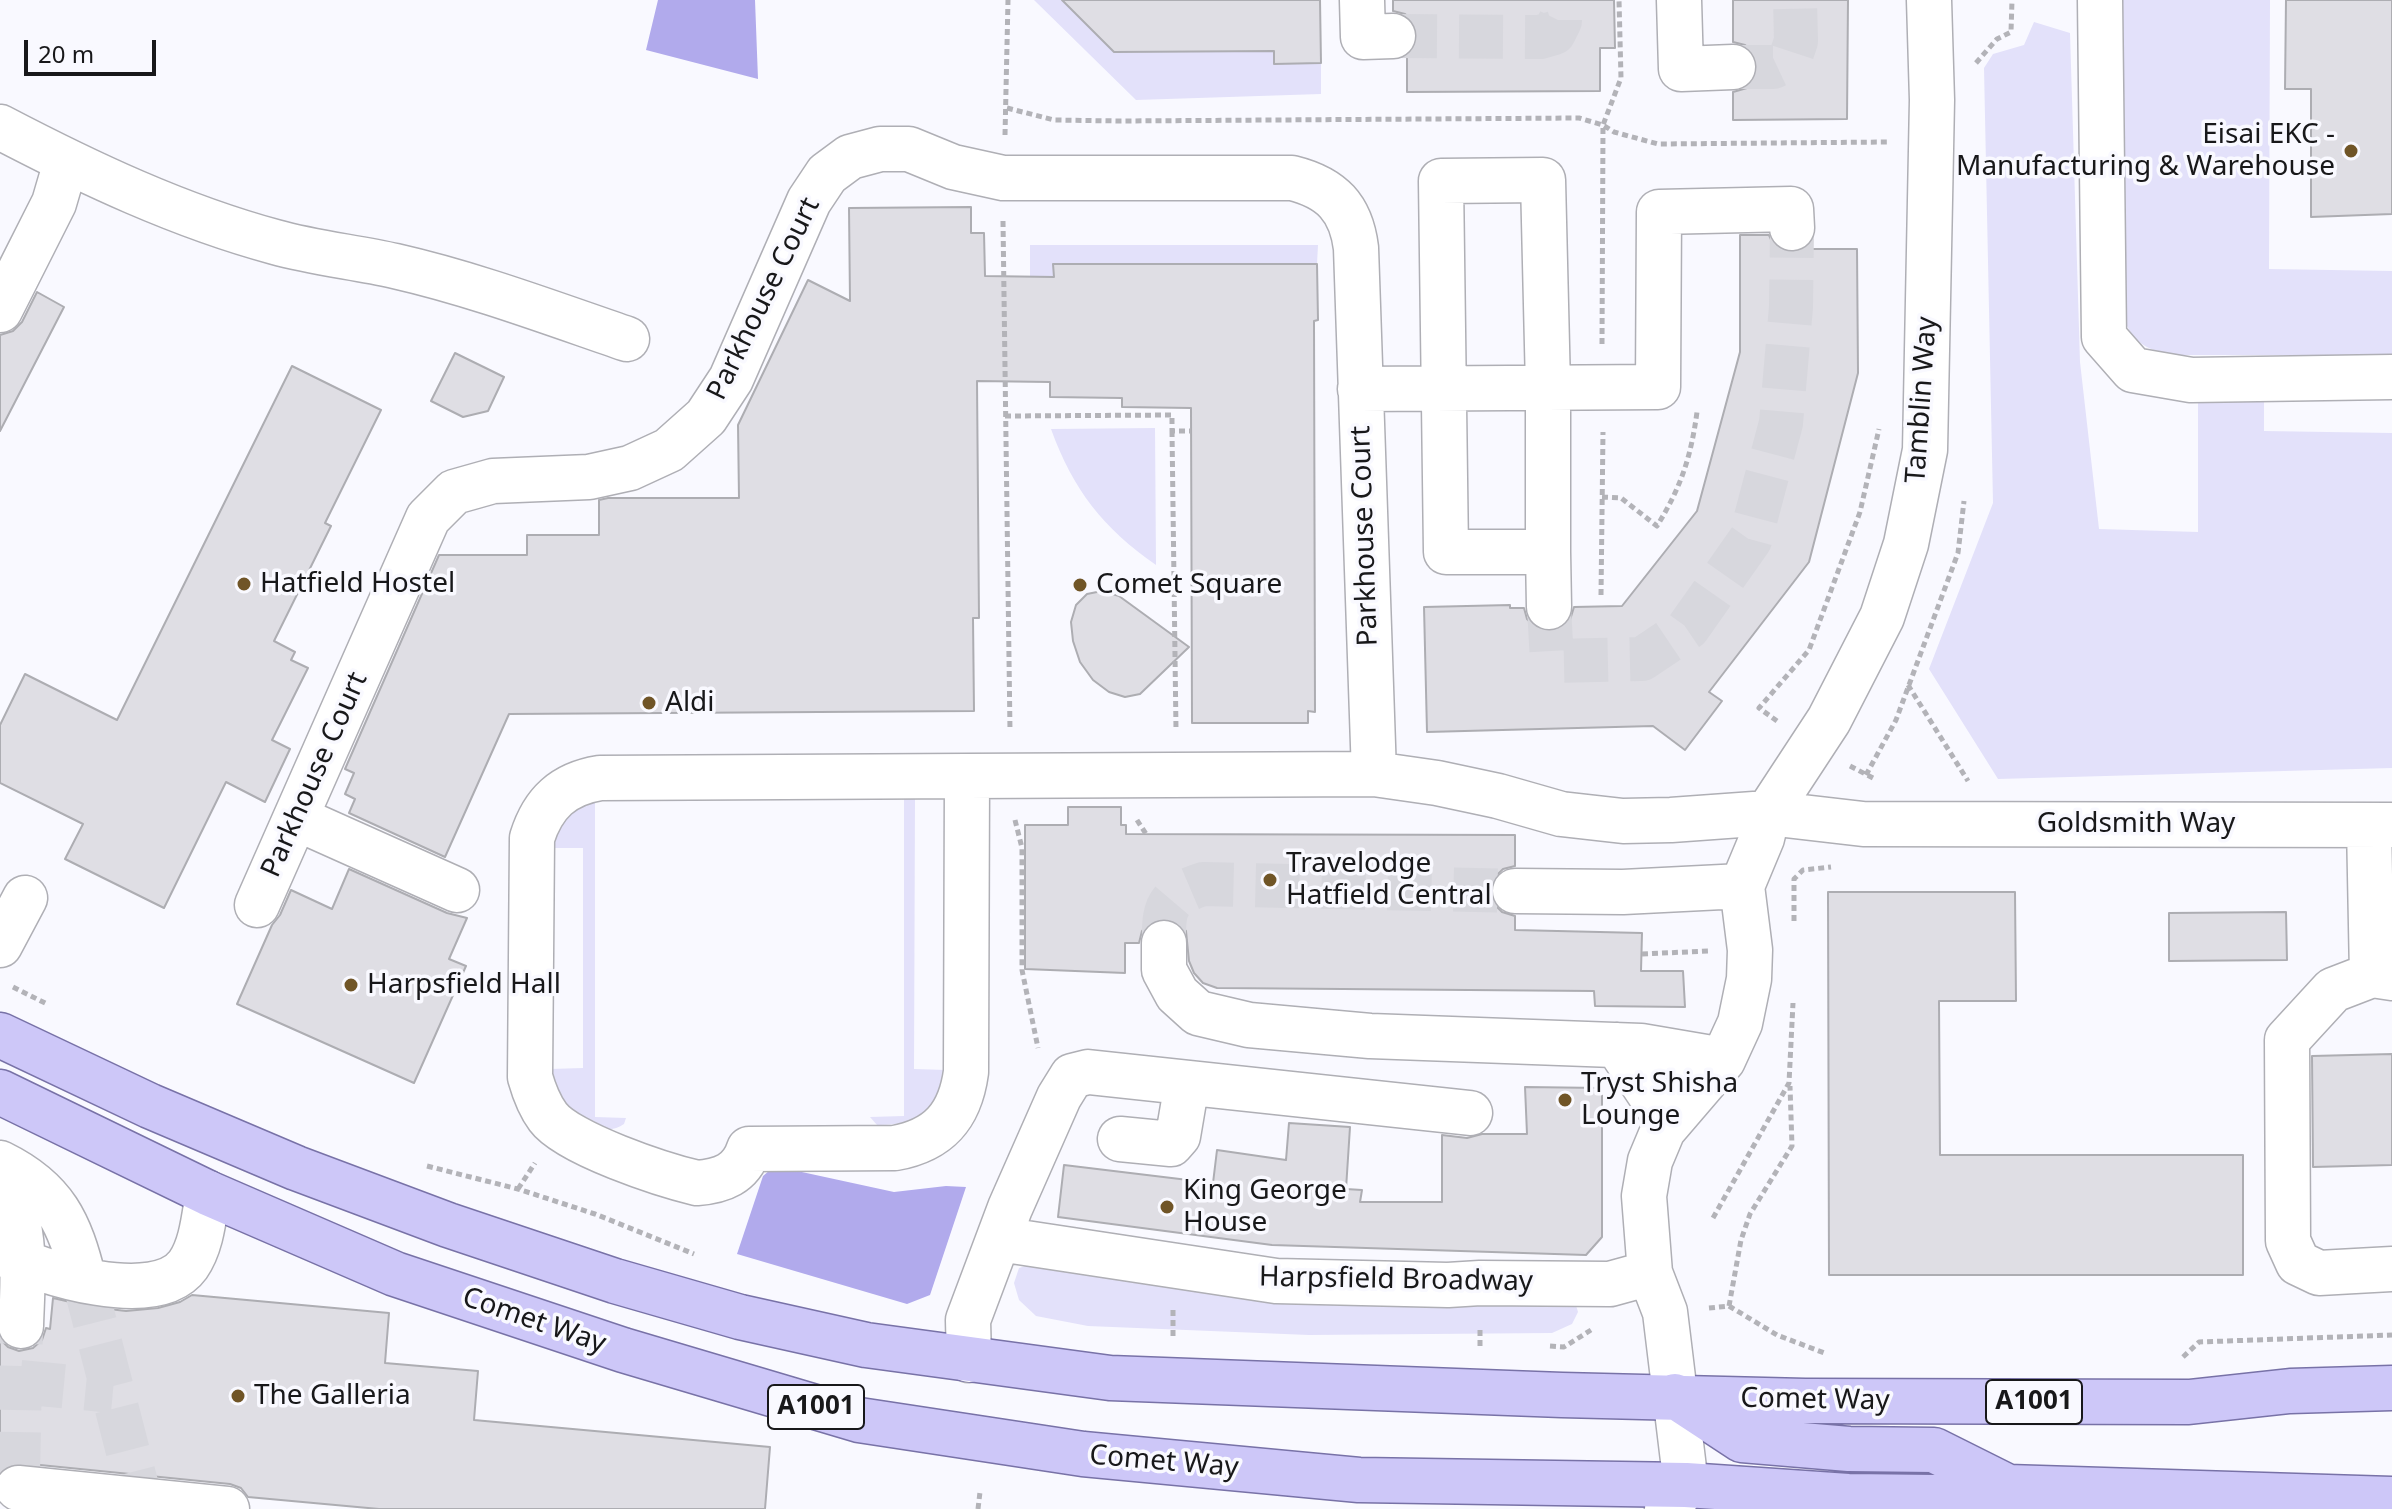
<!DOCTYPE html>
<html>
<head>
<meta charset="utf-8">
<style>
	body { margin:0 }
	#map { position:relative; width:2392px; height:1509px; overflow:hidden; background:#f9f9ff; font-family:"Noto Sans",sans-serif }
	canvas { display:block }
	.scale { position:absolute; left:24px; top:40px; width:132px; height:36px; box-sizing:border-box; border:4px solid #18181a; border-top:0; padding-left:10px; font-size:24px; line-height:28px; white-space:nowrap; color:#18181a; -webkit-text-stroke:6px #f9f9ff; paint-order:stroke }
</style>
</head>
<body>
<div id="map">
<canvas width="2392" height="1509"></canvas>
<div class="scale">20 m</div>
</div>
<script>
const g = document.querySelector('canvas').getContext('2d');
g.lineJoin = 'round';
function fillPath(path, color) {
  g.fillStyle = color;
  g.fill(path, 'evenodd');
}
function strokePath(path, color, width, dash) {
  g.strokeStyle = color;
  g.lineWidth = width;
  g.lineCap = dash ? 'butt' : 'round';
  g.setLineDash(dash || []);
  g.stroke(path);
}
function drawText(font, color, halo, rows, align = 'center') {
  g.font = font + ' "Noto Sans",sans-serif';
  g.lineWidth = 7;
  g.setLineDash([]);
  g.textBaseline = 'middle';
  g.strokeStyle = halo;
  g.fillStyle = color;
  for (const [text, x, y, turn = 0] of rows) {
    g.save();
    g.translate(x, y);
    g.rotate((+turn || 0) * Math.PI / 180);
    g.textAlign = isNaN(turn) ? turn : align;
    if (halo) g.strokeText(text, 0, 0);
    g.fillText(text, 0, 0);
    g.restore();
  }
}
const green = new Path2D(`
	M1034 0H1062L1114 52 1274 51V64L1321 63V94L1136 100Z
	M2118 0H2270L2269 269 2392 271V355H2172C2129 347 2126 328 2116 290Z
	M2034 22 2070 33 2080 362 2099 529 2198 532V400L2264 397V431L2392 433V768L1998 779 1929 669 1993 503 1984 68 1993 54 2024 45Z
	M1030 245H1318L1317 264H1054V277H1030Z
	M1155 428 1156 565C1103 528 1073 490 1051 429Z
	M595 799V1117L626 1118 624 1124C603 1140 565 1116 556 1094 553 1087 552 1077 550 1069L583 1068V848H551L566 810Z
	M904 799H915L914 1069 946 1070C941 1110 914 1126 877 1125L870 1117 904 1116Z
	M1041 1261 1575 1302 1578 1312 1572 1324 1552 1333 1309 1335 1088 1326 1036 1316 1019 1300 1014 1283 1019 1268Z`);
const forest = new Path2D(`
	M658 0H755L758 79 646 50Z
	M788 1169 894 1192 946 1186 966 1187 930 1295 907 1304 737 1254 763 1176 770 1170Z`);
const building = new Path2D(`
	M1062 0H1320L1321 63 1274 64V51L1114 52Z
	M1393 0H1614L1615 48H1600V91L1407 92V57L1415 47 1418 34 1414 22 1405 14 1393 11Z
	M1733 0H1848L1847 119 1733 120V92L1747 88 1755 79 1758 67 1754 53 1745 45 1733 42Z
	M2286 0H2392V214L2311 217V89H2285Z
	M971 207V233H984L985 276 1054 277 1053 264H1317L1318 320 1314 321 1315 712 1308 711V723H1192L1191 408 1122 407V398L1050 397V382L977 381 979 618H973L974 711 509 714 445 857 349 813 355 799 345 794 354 773 345 769 439 555H527V535H599V500L608 498H739L738 425 808 280 850 301 849 208Z
	M1740 235H1769L1772 242 1780 250 1793 253 1809 245V249H1857L1858 373 1809 562 1709 692 1722 701 1685 750 1653 726 1427 732 1424 607 1510 605V608H1524L1527 619 1536 628 1549 632 1561 629 1570 620 1574 607 1622 606 1697 511 1740 352Z
	M37 292 64 307 0 431V335L13 331 22 322Z
	M455 353 504 377 488 411 463 417 431 401Z
	M292 366 381 410 325 523 331 526 274 641 295 652 291 660 308 668 272 740 290 749 265 802 226 782 164 908 65 859 83 824 0 783V725L25 674 117 720Z
	M1102 591 1119 596 1189 647 1140 694 1125 697 1109 692 1093 680 1080 662 1073 641 1071 622 1076 605 1087 594Z
	M1068 807H1121V825H1126V834L1515 835V866L1503 869 1494 878 1490 892 1493 903 1502 912 1515 916V930L1642 933 1641 971H1683L1685 1007 1595 1006 1594 991 1217 988 1203 983 1194 973 1189 961 1186 931 1177 922 1165 918 1151 922 1142 931 1139 943H1125V973L1025 969V825H1068Z
	M349 869 447 913 467 918 449 959 466 966 414 1083 237 1004 272 925 280 915 291 890 332 909Z
	M1828 892H2015L2016 1001H1939L1940 1155H2243V1275H1829Z
	M2286 912 2287 960 2169 961V913Z
	M2392 1054V1165L2313 1167 2312 1056Z
	M1525 1087 1602 1088V1237L1586 1255 1272 1245 1058 1217 1064 1165 1213 1183 1217 1150 1286 1160 1289 1123 1350 1127 1346 1189 1362 1190 1360 1202H1442V1135L1467 1138 1482 1134H1527Z
	M192 1295 389 1313 385 1363 478 1371 474 1420 770 1447 765 1509H379L248 1497 241 1488 230 1484 20 1463 8 1465 0 1471V1339L8 1347 19 1351 33 1348 42 1340 46 1328 50 1329 53 1298 92 1307 126 1311 158 1308 180 1302Z`);
const minorTunnel = new Path2D(`
	M1393 36 1540 37 1554 33 1560 21V0
	M1733 67H1773L1790 59 1796 41 1795 0
	M1549 607 1552 661 1642 659 1688 628 1750 540 1781 423 1791 307 1792 228
	M1164 943C1163 906 1167 896 1203 884L1515 891
	M84 1280 137 1487
	M20 1382 113 1391
	M18 1476 21 1326`);
const path = new Path2D(`
	M1976 63 1997 39 2011 32 2012 0
	M1007 108 1054 120 1120 121 1579 118 1603 125 1614 132 1658 144 1887 142
	M1005 135 1008 0
	M1003 221 1010 731
	M1602 344 1603 125 1621 78 1619 0
	M1005 416 1172 415V431H1191
	M1172 431 1176 730
	M1602 497 1621 498 1657 526C1681 487 1691 457 1697 412H1695
	M1601 595 1603 432
	M1908 685 1968 781
	M1777 721 1759 708 1809 650 1860 512 1879 429
	M1850 766 1873 778
	M1866 775 1896 720 1958 553 1964 501
	M1015 820 1022 848V970L1038 1048
	M1137 820 1146 834
	M1794 921V879L1803 870 1831 867
	M1642 954 1708 951
	M13 987 47 1004
	M427 1166 518 1189 595 1214 694 1254
	M518 1189 535 1163
	M1713 1218 1789 1083 1793 1003
	M1729 1306 1741 1240 1750 1214 1792 1146 1790 1086
	M1709 1308 1729 1306 1777 1335 1827 1354
	M1173 1336V1310
	M1480 1346V1327
	M1550 1346 1564 1347 1591 1330
	M2183 1357 2199 1342 2392 1335
	M978 1509 980 1492`);
const minor = new Path2D(`
	M1362 0 1363 37 1393 36
	M1679 0 1681 69 1733 67
	M2100 0 2104 337 2133 370 2191 380 2392 377
	M0 127C88 173 179 216 275 242 314 253 355 257 395 266 474 284 551 313 627 339
	M1543 180 1548 387V552H1446L1441 181Z
	M0 310 54 203 66 162
	M1360 389 1658 387 1659 212 1791 209 1792 228
	M1548 552 1549 607
	M967 776 966 1072C960 1116 939 1140 895 1148L749 1149C741 1174 722 1181 697 1183 663 1175 568 1144 548 1117 539 1105 534 1091 530 1077L532 838C543 803 563 784 600 778Z
	M967 776 1374 774 1437 783 1498 796 1561 814 1623 821 1671 820 1768 813 1863 824 2392 825
	M296 818 457 890
	M2369 825 2372 975
	M1515 891 1623 892 1742 886
	M257 905 428 518 454 492 493 481 589 477 630 468 669 450 706 417 731 379 809 201 827 174 850 157 880 149H909L953 167 1003 178H1292C1332 188 1351 208 1356 248L1374 774
	M1164 943V970L1177 994 1198 1013 1249 1025 1370 1036 1641 1046 1723 1060
	M0 945 25 898
	M2392 978 2372 975 2333 990 2287 1040 2288 1241 2298 1263 2319 1273 2392 1269
	M1617 1045 1669 1123
	M1120 1139 1171 1144 1178 1136 1187 1083
	M0 1163C55 1190 70 1223 84 1280
	M0 1185C30 1216 22 1286 21 1326
	M999 1239 1276 1281 1448 1285 1480 1283 1610 1284 1650 1273
	M0 1252C40 1273 156 1309 188 1265 202 1245 204 1216 208 1193
	M969 1360 968 1320 1010 1208 1059 1097 1072 1076 1088 1072 1470 1113
	M18 1488 227 1509
	M1667 1509 1686 1485 1665 1312 1650 1273 1644 1196 1650 1161 1663 1130 1723 1060 1740 1023 1749 979 1750 950 1742 886 1762 838 1768 813 1829 720 1882 617 1906 544 1925 450 1932 100 1929 0`);
const major = new Path2D(`
	M0 1035 150 1106 296 1168 448 1225 615 1281 740 1317 866 1345 1110 1378 1562 1395 1805 1401 2189 1402 2290 1391 2392 1388
	M0 1092 208 1193 395 1274 623 1350 859 1420 1083 1454 1359 1480 1686 1485 1848 1496 1934 1497 2008 1487 2392 1499
	M1675 1396 1742 1440 1849 1449 1934 1450 2008 1487`);
const markers = [
	[2351,151,8,"#705527"],
	[244,584,8,"#705527"],
	[1080,585,8,"#705527"],
	[649,703,8,"#705527"],
	[1270,880,8,"#705527"],
	[351,985,8,"#705527"],
	[1565,1100,8,"#705527"],
	[1167,1207,8,"#705527"],
	[238,1396,8,"#705527"]
];
const shields = [
	[2034,1402,96],
	[816,1407,96]
];
const shieldNames = [
	["A1001",2034,1402],
	["A1001",816,1407]
];
const poiNames = [
	["Eisai EKC -",2335,135,"right"],
	["Manufacturing & Warehouse",2335,167,"right"],
	["Hatfield Hostel",260,584],
	["Comet Square",1096,585],
	["Aldi",665,703],
	["Travelodge",1286,864],
	["Hatfield Central",1286,896],
	["Harpsfield Hall",367,985],
	["Tryst Shisha",1581,1084],
	["Lounge",1581,1116],
	["King George",1183,1191],
	["House",1183,1223],
	["The Galleria",254,1396]
];
const streetNames = [
	["Parkhouse Court",764,299,-64],
	["Tamblin Way",1922,400,-86],
	["Parkhouse Court",1365,536,-92],
	["Parkhouse Court",315,775,-66],
	["Goldsmith Way",2136,824],
	["Harpsfield Broadway",1396,1280,1],
	["Comet Way",534,1321,19],
	["Comet Way",1815,1400,1],
	["Comet Way",1164,1462,5]
];
fillPath(green, '#e3e1fa');
fillPath(forest, '#b1aaec');
fillPath(building, '#dfdee4');
strokePath(building, '#adadb2', 2);
strokePath(minorTunnel, '#d7d7dd', 44, [44, 22]);
strokePath(minor, '#afafb5', 47);
strokePath(major, '#7872a7', 47);
strokePath(path, '#b3b3b8', 5, [6, 4]);
strokePath(minor, '#fff', 44);
strokePath(major, '#cdc7f8', 44);
for (const [x, y, r, color] of markers) {
  const dot = new Path2D();
  dot.arc(x, y, r, 0, 2 * Math.PI);
  g.fillStyle = color;
  g.fill(dot);
  strokePath(dot, '#f9f9ff', 3);
}
for (const [x, y, w] of shields) {
  const box = new Path2D();
  box.roundRect(x - w / 2, y - 22, w, 44, 6);
  g.fillStyle = '#f9f9ff';
  g.fill(box);
  strokePath(box, '#18181a', 2);
}
drawText('bold 26px', '#18181a', null, shieldNames);
drawText('28px', '#18181a', '#f9f9ff', poiNames, 'left');
drawText('28px', '#18181a', '#f9f9ff', streetNames);
</script>
</body>
</html>
